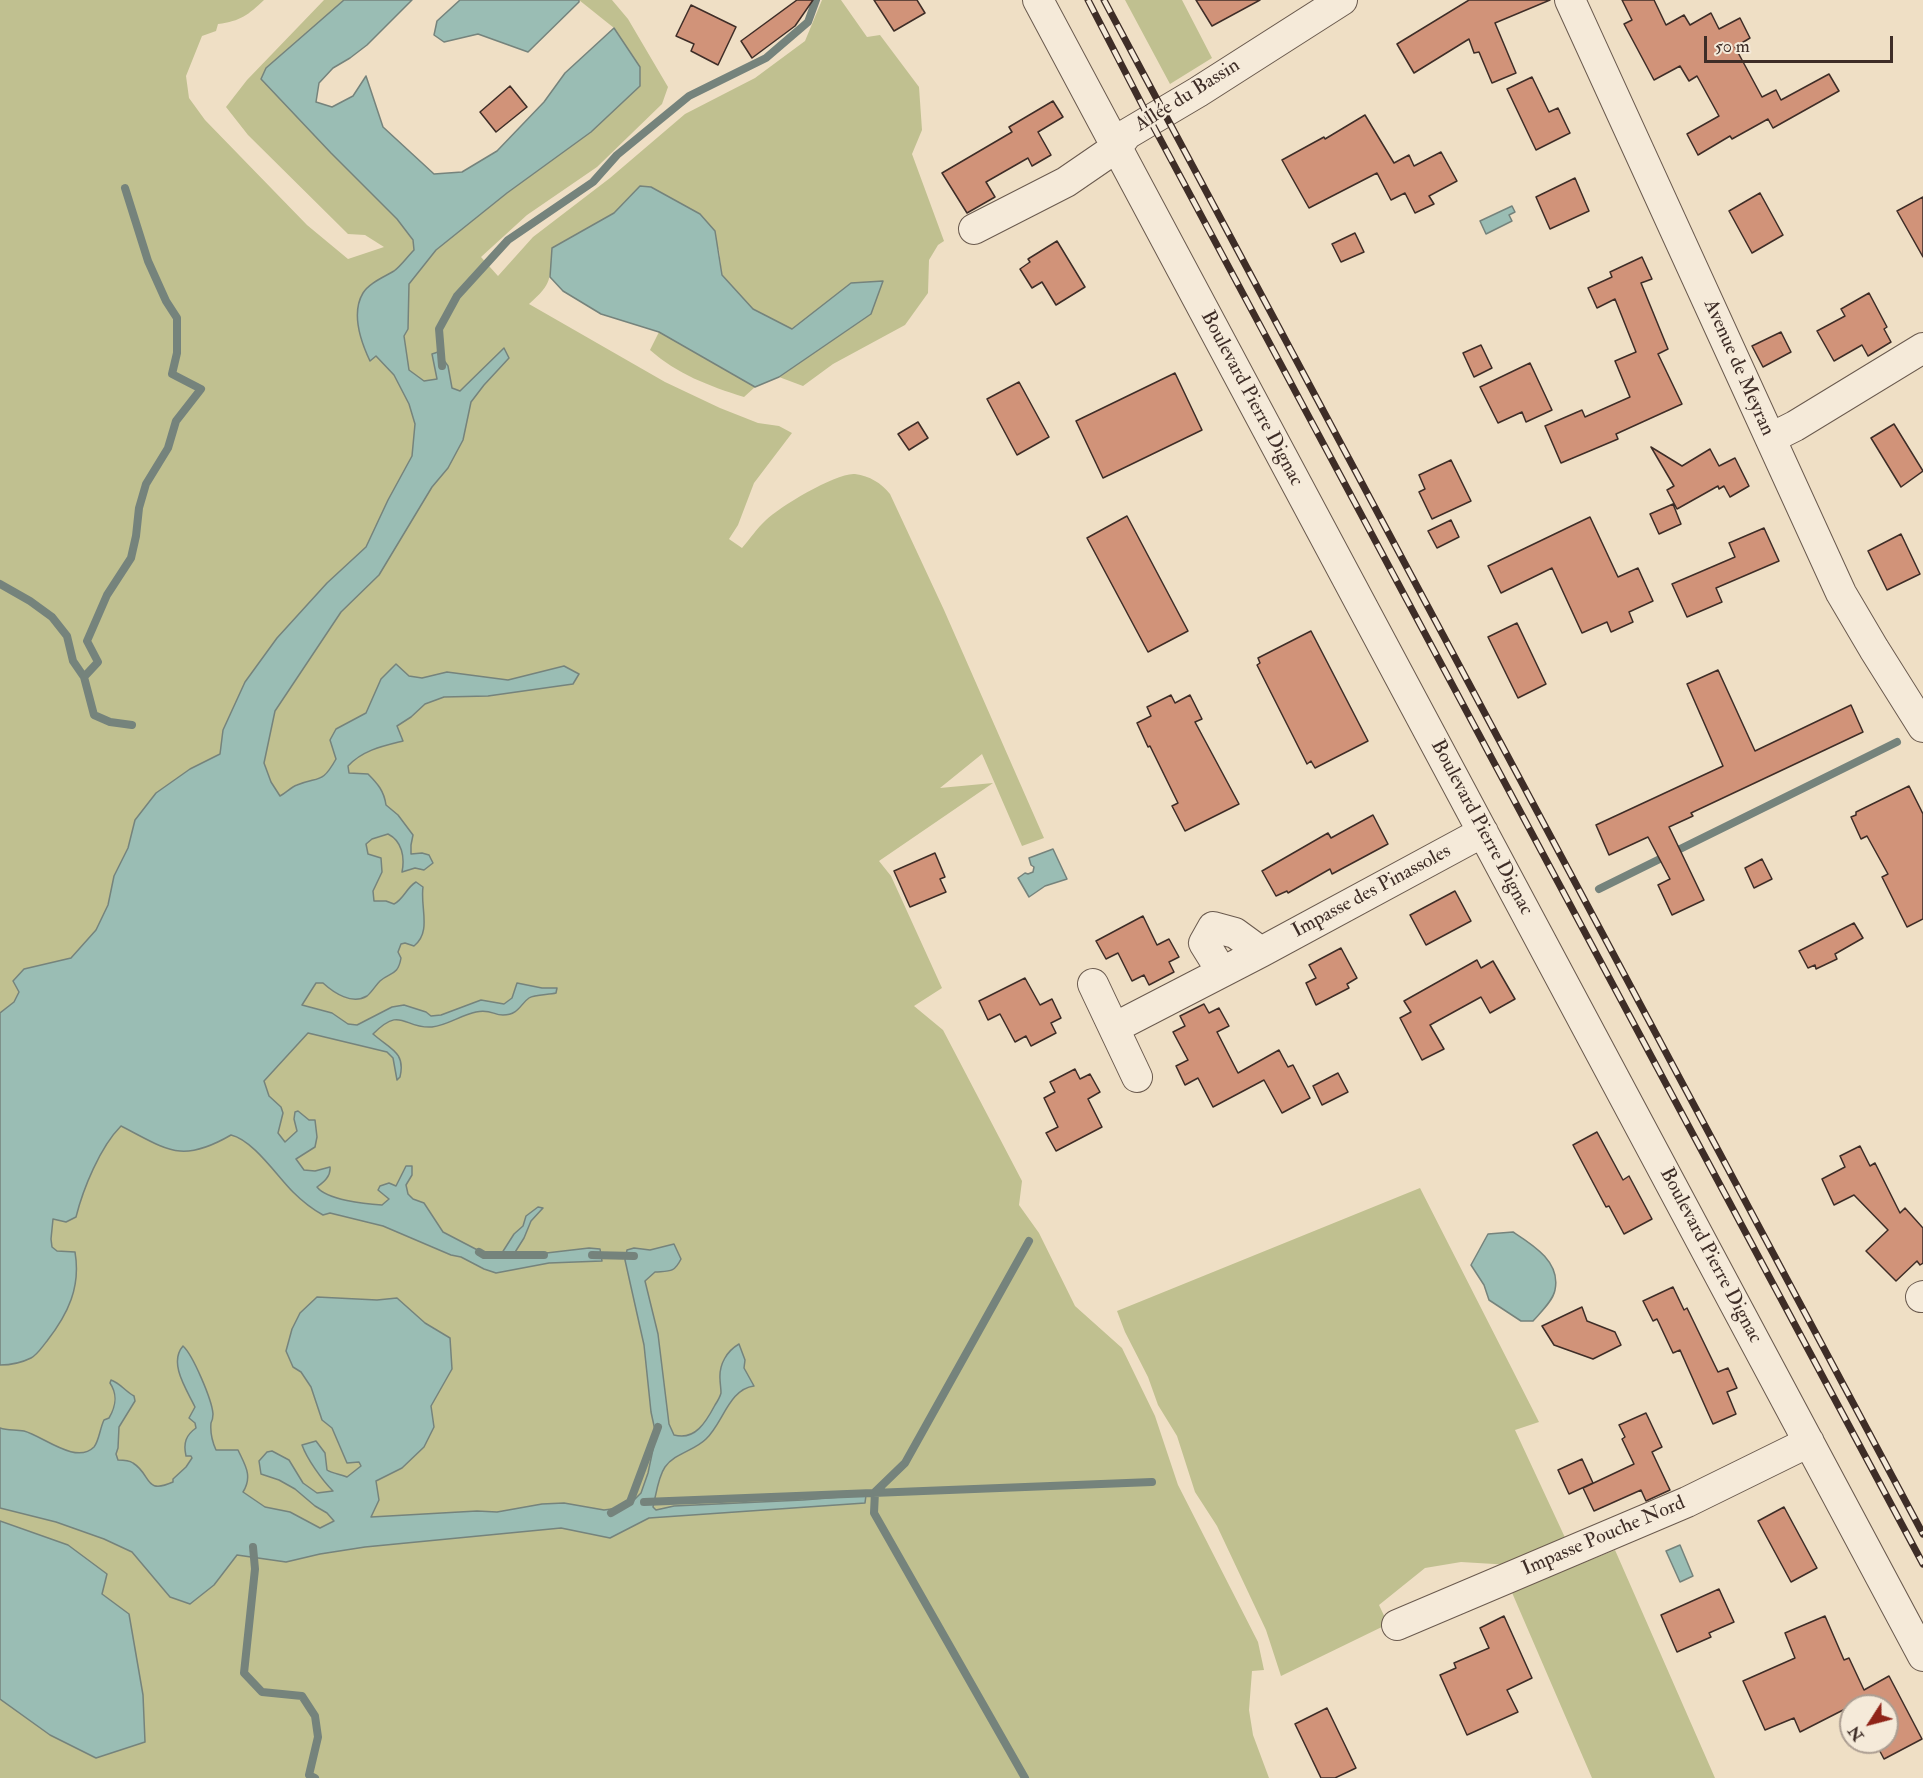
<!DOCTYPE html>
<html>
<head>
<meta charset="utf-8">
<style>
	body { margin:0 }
	#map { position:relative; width:1923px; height:1778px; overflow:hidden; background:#efdfc5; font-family:"IM FELL Double Pica",serif }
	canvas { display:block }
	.north { position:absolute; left:1839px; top:1694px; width:60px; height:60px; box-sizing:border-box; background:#f5ead9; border:2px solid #ac9e92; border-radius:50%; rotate:234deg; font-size:16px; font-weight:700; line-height:24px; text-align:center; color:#3e2d27 }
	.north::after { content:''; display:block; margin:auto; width:21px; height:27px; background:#8f2418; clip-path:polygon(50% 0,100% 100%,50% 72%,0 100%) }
	.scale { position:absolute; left:1704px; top:36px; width:189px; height:27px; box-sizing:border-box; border:3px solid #3e2d27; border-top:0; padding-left:8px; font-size:18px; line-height:21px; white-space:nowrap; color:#3e2d27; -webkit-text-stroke:4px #f5ead9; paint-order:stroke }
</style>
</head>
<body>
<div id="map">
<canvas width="1923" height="1778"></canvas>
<div class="north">N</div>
<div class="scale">50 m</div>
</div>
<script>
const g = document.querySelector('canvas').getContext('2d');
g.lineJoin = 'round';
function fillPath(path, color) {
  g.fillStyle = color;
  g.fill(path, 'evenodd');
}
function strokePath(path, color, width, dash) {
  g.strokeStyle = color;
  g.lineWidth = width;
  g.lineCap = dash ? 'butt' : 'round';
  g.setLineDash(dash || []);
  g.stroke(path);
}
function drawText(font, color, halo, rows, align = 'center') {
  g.font = font + ' "IM FELL Double Pica",serif';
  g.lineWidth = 5;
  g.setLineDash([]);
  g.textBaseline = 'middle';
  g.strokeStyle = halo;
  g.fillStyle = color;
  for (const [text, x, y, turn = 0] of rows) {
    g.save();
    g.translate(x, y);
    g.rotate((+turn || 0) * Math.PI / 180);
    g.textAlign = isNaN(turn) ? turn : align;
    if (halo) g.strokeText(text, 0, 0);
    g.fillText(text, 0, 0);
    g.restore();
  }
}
const green = new Path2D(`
	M0 0H264C248 15 241 21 218 24L216 31 202 36 186 76 189 98 205 120 307 225 348 259 384 247 365 235 348 234 248 135 226 107 247 80 324 0H344L266 68 262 79 331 153 397 219 413 241 414 250 409 284 436 250 507 193 640 67 614 28 579 0H612L628 19 668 87 662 104 597 167 527 215 481 257 498 276 533 237 610 178 685 114 755 78 805 41 822 0H841L867 37 880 35 919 87 922 130 912 154 944 241 938 245 929 260 928 293 905 325 833 364 803 386 779 377 871 314 851 283 792 330 753 309 722 275 719 250 651 187 640 186 614 213 552 248C550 279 553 283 529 304L665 382 720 408 758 423 779 426 792 433 754 483 738 525 729 539 742 548C750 539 757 528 766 520 779 507 837 472 855 474 870 476 881 483 890 494L944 610 1044 838 1022 846 982 754 940 788 993 783 879 861 891 876 942 988 914 1006 943 1030 1022 1181 1019 1205 1039 1233 1075 1306 1122 1348 1155 1416 1178 1485 1258 1642 1264 1670 1252 1671 1249 1710 1253 1735 1269 1778H0Z
	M1125 0H1182L1212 58 1170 84Z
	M659 332 755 387 744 397C709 386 677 374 650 350Z
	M1420 1188 1539 1422 1515 1430 1568 1544 1511 1565 1461 1562 1425 1568 1379 1605 1388 1624 1281 1676 1266 1630 1217 1526 1195 1492 1177 1436 1158 1405 1148 1377 1125 1332 1117 1311Z
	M1615 1550 1715 1778H1592L1510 1588 1578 1565Z`);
const water = new Path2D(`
	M344 0H412L367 45 350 58 333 68 319 83 316 102 332 107 353 96 366 76 383 127 434 174 462 172 497 151 544 102 565 73 614 28 640 67V86L591 132 507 193 436 250 409 284 408 329 404 336 409 370 424 381 437 379 432 354 438 352 448 366 452 388 460 391 504 348 509 358 484 385 471 402 463 440 448 468 432 487 379 575 341 612 275 711 264 763 271 782 280 796C286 793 291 787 297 785 320 776 322 784 336 759L330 740 336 729 366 713 381 679 396 664 409 676 422 678 447 672 508 680 564 666 579 674 573 684 488 696 444 697 425 704 411 717 397 726 403 741C383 746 363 750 348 766L349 773 368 774C378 784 384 791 386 805L398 815 413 835 411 845V854L422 853 429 855 433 863 424 870 415 868 402 872C405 857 402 841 388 834L372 839 366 844 368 854 381 858 382 872 373 891 374 901H386L394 904C404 899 406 888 416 882L423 887C420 907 432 932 414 946L405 943 401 944 398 952 401 958C398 976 390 972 380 981 375 986 372 992 367 996 352 1005 334 993 323 983H316L302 1005 332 1013 348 1024 357 1025 392 1007 404 1005 426 1012 431 1016 441 1015 481 1000 504 1004 512 998 517 983 542 988H557L556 993C549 995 535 994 529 998 520 1004 519 1015 503 1015 493 1015 491 1009 476 1012 461 1015 448 1025 432 1027 403 1029 402 1005 373 1034 390 1049 406 1052 400 1077L397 1080 393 1058 387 1052 308 1033 264 1081 269 1096 281 1107 283 1113 278 1133 285 1142 297 1131 294 1119 295 1112 298 1111 309 1120H315L317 1137 315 1147 296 1159 304 1170 315 1171 330 1167C331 1176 324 1182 317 1187 327 1200 365 1204 382 1205L389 1199 378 1190 380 1186 389 1183 396 1186 406 1166H412V1175L406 1185 408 1194 413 1199 424 1203 443 1232 489 1256H500L514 1234 523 1226 526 1216 538 1207 543 1208 531 1221 524 1238 512 1257 589 1248 600 1249 602 1261 549 1263 496 1273 484 1269 461 1257 451 1255 383 1226 330 1213 323 1215C312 1209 302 1201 293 1192 277 1176 253 1140 231 1135 181 1164 168 1150 121 1126 100 1147 83 1189 76 1217L66 1222 53 1219 51 1239 52 1247 57 1251 75 1252C81 1287 68 1314 47 1341 42 1347 37 1355 31 1358 21 1363 11 1365 0 1365V1013L14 1002 19 992 13 981 24 969 71 958 96 930 108 905 114 876 128 848 135 820 156 793 190 769 220 754 223 730 245 682 277 638 327 583 366 547 388 500 412 456 415 424 409 404 394 375 376 356 370 361C361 342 351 313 363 293 369 283 384 277 394 271 401 266 407 257 414 250L413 240 397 219 331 153 261 79 266 68Z
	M460 0H579V2L528 52 478 34 444 42 434 35 437 21Z
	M640 186 651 187 700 214 715 231 722 275 753 309 792 329 851 283 883 281 871 314 779 377 755 387 659 332 601 314 563 291 550 277 552 248 614 213Z
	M1512 206 1515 212 1509 215 1512 221 1486 234 1480 221Z
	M1053 849 1067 879 1045 886 1029 897 1018 878 1025 873 1028 874 1033 872 1034 867 1031 865 1029 858Z
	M1513 1232C1533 1245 1561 1262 1555 1290 1553 1301 1540 1313 1533 1321H1521L1489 1300 1484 1285 1471 1265 1488 1234Z
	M674 1244 681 1259C674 1273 670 1271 655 1272L645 1281 658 1334 669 1424 674 1435C695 1441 706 1422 715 1405 717 1402 720 1397 721 1393 721 1388 720 1383 720 1379 719 1364 727 1351 739 1344L745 1360 744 1368 754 1386C729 1389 723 1423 706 1439 694 1451 675 1453 665 1467 658 1477 656 1495 653 1507L656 1510 674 1506 803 1500 866 1495 865 1503 649 1518 610 1538 561 1528 365 1547 320 1554 286 1562 237 1555 214 1585 190 1604 170 1597 132 1552 104 1539 56 1522 0 1508V1428C8 1431 16 1429 24 1431 43 1436 76 1465 94 1447 99 1441 100 1428 104 1420L109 1418C116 1406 118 1395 110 1383L111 1380C120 1383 125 1391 134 1396L135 1401 119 1427 118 1448 116 1454 118 1460C123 1460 130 1461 133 1463 152 1475 144 1495 173 1482V1479L186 1467 192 1458 191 1456H186C183 1443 186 1435 196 1428L195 1423 189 1418 195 1407C187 1390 168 1363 183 1346 193 1355 212 1400 213 1414 213 1416 212 1421 211 1423 210 1433 212 1441 216 1450H238C245 1465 253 1476 243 1492L265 1507 290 1512 320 1528 334 1521 327 1513 315 1506 295 1489 279 1480 261 1474 259 1461 267 1452 272 1451 289 1460 303 1483 317 1493 333 1491C322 1480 307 1459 302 1445L316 1441 325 1453 327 1470C333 1474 341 1474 347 1477L361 1466 359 1462 347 1463 332 1428 322 1420 311 1387 301 1372 293 1367 286 1351 292 1329 300 1313 317 1297 377 1300 397 1298 425 1323 450 1338 452 1369 431 1406 434 1427 424 1447 402 1468 376 1481 379 1500 371 1517 477 1511 497 1512 542 1504 564 1503 604 1510 627 1507 641 1493 648 1473 656 1435 651 1412 644 1345 625 1260 627 1250 634 1248 650 1250Z
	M0 1521 68 1545 107 1574 102 1594 129 1614 143 1695 145 1742 96 1758 50 1735 0 1699Z
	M1680 1545 1693 1576 1680 1582 1666 1551Z`);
const stream = new Path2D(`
	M442 366 439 329 457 296 508 240 593 182 617 155 689 96 766 58 808 22 816 0
	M0 584 30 601 52 617 67 636 73 661 84 677 94 715 110 722 132 725
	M84 677 98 662 87 641 107 595 131 558 136 536 139 508 146 484 168 448 176 421 201 389 172 374 177 353V318L166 301 148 261 125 188
	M1599 889 1897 742
	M479 1252 484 1255H544
	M592 1255 634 1256
	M644 1502 1152 1482
	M611 1513 630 1502 658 1427
	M253 1547 255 1569 244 1673 262 1692 302 1696 315 1716 318 1737 309 1775 315 1778
	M1025 1778 874 1513 875 1492 905 1463 1029 1241`);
const building = new Path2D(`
	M797 0H813L795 26 752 58 741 41Z
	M874 0H917L925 13 894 31Z
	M1196 0H1260L1212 26Z
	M1469 0H1550L1495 23 1516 73 1492 83 1479 52 1474 53 1469 39 1414 73 1397 44Z
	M1622 0H1654L1666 25 1684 15 1690 25 1711 13 1719 29 1740 18 1750 38 1735 47 1762 97 1776 90 1781 100 1829 74 1839 91 1773 128 1768 119 1732 139 1730 136 1698 155 1687 134 1719 116 1697 76 1689 81 1680 66 1654 80 1624 24 1632 20Z
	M691 5 736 27 718 65 691 51 694 44 676 36Z
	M1532 77 1549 112 1558 108 1570 133 1536 150 1507 89Z
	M510 86 527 107 496 132 480 112Z
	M1053 101 1063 117 1038 132 1051 155 1032 166 1028 158 986 182 995 197 967 213 942 173 1012 132 1009 127Z
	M1365 115 1394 163 1409 155 1414 166 1441 152 1457 181 1429 196 1434 204 1415 213 1405 193 1391 200 1377 173 1309 208 1282 160 1324 137 1325 139Z
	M1575 178 1589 211 1550 229 1536 197Z
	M1760 193 1783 235 1752 253 1729 211Z
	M1923 197V257L1897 211Z
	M1355 233 1364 252 1341 262 1332 244Z
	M1057 241 1085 287 1056 305 1042 282 1032 288 1020 269 1030 262 1028 259Z
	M1642 257 1652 279 1641 283 1668 349 1658 354 1682 404 1616 434 1618 439 1561 463 1545 426 1582 410 1585 417 1630 397 1615 361 1636 352 1615 299 1597 308 1588 288 1612 277 1610 272Z
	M1869 293 1887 327 1884 329 1891 342 1868 356 1862 345 1834 361 1817 331 1845 316 1841 309Z
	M1781 332 1791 352 1763 367 1752 346Z
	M1481 345 1492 368 1474 377 1463 353Z
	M1530 363 1552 410 1526 422 1522 412 1498 423 1480 387Z
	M1175 373 1202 430 1103 478 1076 421Z
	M1019 382 1049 437 1017 455 987 399Z
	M918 422 928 438 909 450 898 434Z
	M1894 424 1923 471 1901 487 1871 438Z
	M1651 447 1682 466 1710 449 1719 466 1735 458 1749 486 1730 497 1724 486 1719 489 1718 486 1677 509 1667 490 1674 486Z
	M1451 460 1471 501 1432 519 1419 492 1425 489 1419 475Z
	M1673 504 1681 524 1659 534 1650 514Z
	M1127 516 1188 631 1148 652 1087 538Z
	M1590 517 1618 577 1638 568 1653 601 1629 612 1633 622 1611 632 1607 622 1582 633 1552 568 1501 593 1488 566Z
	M1451 520 1459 537 1437 548 1428 531Z
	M1764 528 1779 561 1716 588 1722 602 1687 617 1672 584 1735 557 1729 543Z
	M1901 534 1920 574 1887 590 1868 551Z
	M1517 623 1546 684 1518 698 1488 637Z
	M1311 631 1368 741 1315 768 1311 761 1307 764 1257 665 1260 663 1258 658Z
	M1718 670 1755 751 1851 705 1863 732 1691 813 1693 816 1669 827 1704 900 1672 915 1658 885 1670 879 1648 837 1609 855 1596 825 1723 766 1687 684Z
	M1171 695 1175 703 1190 695 1202 719 1195 722 1239 804 1185 831 1172 806 1178 803 1150 746 1148 747 1137 723 1151 716 1147 707Z
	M1909 786 1923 814V919L1907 927 1882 877 1888 874 1867 836 1861 839 1851 817 1856 815V812Z
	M1373 815 1388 844 1332 874 1330 869 1288 893 1287 891 1276 896 1262 871 1328 833 1331 838Z
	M935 853 945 877 940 879 946 892 910 907 894 871Z
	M1762 859 1772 879 1754 888 1745 868Z
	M1455 891 1471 921 1426 945 1410 915Z
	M1143 916 1157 945 1169 939 1179 957 1169 962 1174 972 1149 985 1144 975 1132 981 1118 953 1106 959 1096 941Z
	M1854 923 1863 938 1835 954 1837 959 1816 969 1815 965 1808 968 1799 951Z
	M1341 948 1357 978 1347 984 1349 988 1316 1005 1306 983 1316 978 1309 965Z
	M1477 960 1481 968 1493 961 1515 999 1490 1013 1481 997 1430 1025 1444 1049 1422 1060 1400 1018 1411 1012 1404 1001Z
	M1025 978 1040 1005 1052 999 1061 1018 1051 1023 1056 1033 1031 1046 1026 1036 1015 1042 1000 1014 988 1020 979 1001Z
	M1204 1004 1209 1013 1219 1008 1229 1026 1217 1032 1238 1073 1279 1050 1288 1067 1293 1065 1310 1098 1282 1113 1264 1080 1213 1107 1198 1078 1185 1085 1176 1066 1188 1060 1173 1032 1185 1026 1180 1016Z
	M1075 1069 1080 1079 1090 1074 1100 1092 1088 1099 1102 1127 1056 1151 1046 1133 1058 1127 1044 1098 1055 1092 1050 1082Z
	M1338 1073 1348 1092 1322 1105 1313 1086Z
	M1597 1132 1623 1180 1629 1176 1652 1219 1624 1234 1609 1206 1606 1207 1573 1145Z
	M1860 1146 1870 1166 1875 1163 1900 1213 1905 1208 1923 1228V1263L1920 1265 1917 1261 1896 1281 1866 1251 1888 1230 1854 1195 1834 1205 1822 1179 1845 1167 1840 1156Z
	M1673 1287 1684 1310 1687 1308 1718 1372 1728 1368 1737 1388 1727 1392 1736 1414 1713 1424 1680 1350 1673 1353 1657 1319 1653 1321 1643 1301Z
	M1582 1307 1587 1321 1615 1332 1621 1345 1593 1359 1554 1345 1542 1326Z
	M1646 1413 1662 1447 1652 1452 1670 1490 1646 1501 1641 1490 1594 1511 1583 1488 1634 1464 1622 1439 1625 1437 1619 1425Z
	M1582 1459 1593 1483 1569 1494 1558 1470Z
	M1784 1507 1817 1568 1791 1582 1758 1521Z
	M1719 1589 1734 1622 1709 1633 1711 1637 1677 1652 1661 1615Z
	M1504 1616 1532 1678 1507 1690 1518 1712 1467 1735 1440 1675 1456 1668 1454 1663 1489 1648 1480 1628Z
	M1825 1616 1844 1660 1849 1658 1864 1690 1889 1676 1922 1739 1884 1759 1875 1742H1887V1706H1851L1800 1732 1794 1718 1765 1730 1743 1681 1795 1658 1785 1633Z
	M1327 1708 1356 1768 1335 1778H1321L1295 1724Z`);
const street = new Path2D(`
	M1038 0 1923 1656
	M1570 0 1841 593 1874 649 1923 727
	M974 229 1066 182 1117 147 1127 134 1198 92 1342 0
	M1771 438 1795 426 1923 348
	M1222 972 1204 943 1213 927 1235 933 1261 952
	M1093 984 1137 1077
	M1114 1028 1261 952 1483 832
	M1921 1297 1923 1296
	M1397 1625 1687 1502 1809 1442`);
const rail = new Path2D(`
	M1088 0 1150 120 1923 1564
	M1104 0 1923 1534`);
const streetNames = [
	["Allée du Bassin",1188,96,-32],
	["Avenue de Meyran",1738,368,66],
	["Boulevard Pierre Dignac",1251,399,62],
	["Boulevard Pierre Dignac",1481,828,62],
	["Impasse des Pinassoles",1372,892,-28],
	["Boulevard Pierre Dignac",1710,1256,62],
	["Impasse Pouche Nord",1604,1537,-23]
];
fillPath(green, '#c0c090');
fillPath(water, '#9abdb4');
strokePath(water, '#75837c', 1.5);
strokePath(stream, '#75837c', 8);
fillPath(building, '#d19379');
strokePath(building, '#3e2d27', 1.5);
strokePath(street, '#6a5a4e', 32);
strokePath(street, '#f5ead9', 30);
strokePath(rail, '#3e2d27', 7);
strokePath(rail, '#f5ead9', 4.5, [14]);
drawText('20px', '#3e2d27', '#f5ead9', streetNames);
</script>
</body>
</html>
